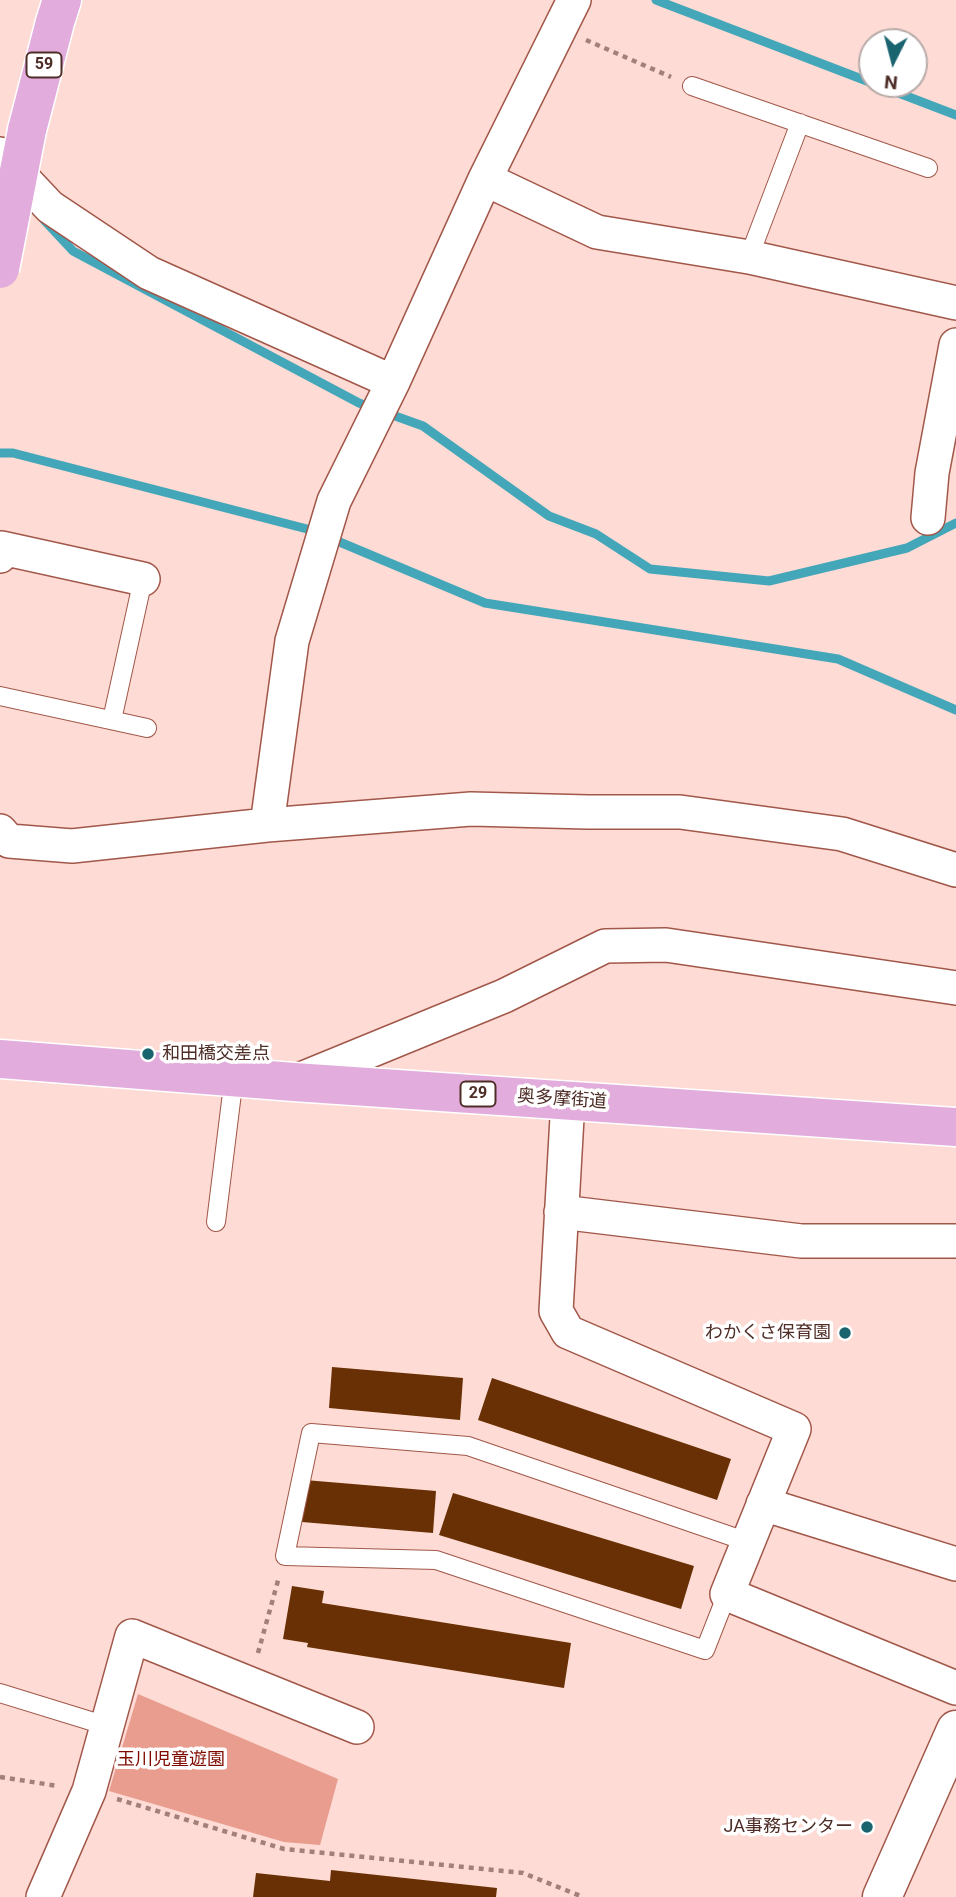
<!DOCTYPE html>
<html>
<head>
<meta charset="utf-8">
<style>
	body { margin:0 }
	#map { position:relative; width:956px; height:1897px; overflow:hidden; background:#fedbd4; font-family:Roboto,sans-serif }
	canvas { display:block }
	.north { position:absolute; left:858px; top:28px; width:70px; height:70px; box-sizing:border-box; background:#fff; border:2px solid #b8aba9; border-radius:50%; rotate:186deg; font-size:19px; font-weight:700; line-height:28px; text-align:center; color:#4e2d27 }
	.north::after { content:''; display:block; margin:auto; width:24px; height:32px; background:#1a6470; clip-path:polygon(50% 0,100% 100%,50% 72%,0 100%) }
</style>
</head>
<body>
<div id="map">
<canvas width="956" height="1897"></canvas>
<div class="north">N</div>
</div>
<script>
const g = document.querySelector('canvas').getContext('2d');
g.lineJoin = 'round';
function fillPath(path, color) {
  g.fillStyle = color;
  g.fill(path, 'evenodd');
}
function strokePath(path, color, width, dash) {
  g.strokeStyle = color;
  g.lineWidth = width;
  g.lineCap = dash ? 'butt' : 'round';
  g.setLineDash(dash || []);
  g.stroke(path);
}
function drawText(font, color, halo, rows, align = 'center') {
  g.font = font + ' Roboto,"Noto Sans JP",sans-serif';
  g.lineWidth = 7;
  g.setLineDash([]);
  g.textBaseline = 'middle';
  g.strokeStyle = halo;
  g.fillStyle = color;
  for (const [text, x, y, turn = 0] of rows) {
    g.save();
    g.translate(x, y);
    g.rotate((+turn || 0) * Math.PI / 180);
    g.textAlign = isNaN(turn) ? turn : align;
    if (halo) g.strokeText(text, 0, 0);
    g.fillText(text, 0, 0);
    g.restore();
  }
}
const green = new Path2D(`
	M138 1694 338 1779 320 1845 284 1842 109 1791Z`);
const stream = new Path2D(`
	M656 0 872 83
	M875 84 956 115
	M44 220 73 251 359 403 423 426 549 516 596 534 650 569 769 581 907 548 956 523
	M0 453H13L311 530 485 603 838 659 956 710`);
const building = new Path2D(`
	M332 1367 463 1378 460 1420 329 1408Z
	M492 1378 731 1459 717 1500 478 1420Z
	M305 1480 436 1491 433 1533 302 1522Z
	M453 1493 694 1566 681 1609 439 1535Z
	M292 1586 324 1591 322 1603 571 1643 564 1688 307 1647 308 1643 283 1639Z
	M331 1870 497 1888 496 1897H253L256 1873 330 1881Z`);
const path = new Path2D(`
	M586 40 671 77
	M258 1653 279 1577
	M0 1777 58 1786
	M117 1799 284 1849 523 1873 583 1897`);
const lane = new Path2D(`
	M692 86 928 168
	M749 257 800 123
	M0 696 147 728
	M112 720 143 579
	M216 1222 234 1077
	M727 1594 705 1650 436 1560 285 1556 311 1433 468 1446 748 1542
	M0 1693 107 1726`);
const street = new Path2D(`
	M0 154 50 207 149 273 393 382
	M485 179 597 232 749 257 956 303
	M928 518 932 473 956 345
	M0 556 2 548 143 579
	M267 825 292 641 334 501 393 382 485 179 574 0
	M0 831 9 841 72 846 267 825 471 809 588 812H680L842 834 956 870
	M294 1082 504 996 605 946 666 945 956 988
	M568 1100 556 1311 568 1332 794 1429 727 1594 956 1688
	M561 1212 801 1241H956
	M763 1504 956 1564
	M43 1897 89 1791 132 1636 357 1727`);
const secondary = new Path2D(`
	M882 1897 956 1730`);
const primary = new Path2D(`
	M27 130 55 22 62 0
	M0 1059 294 1082 956 1127`);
const primaryBridge = new Path2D(`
	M0 269 27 130`);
const markers = [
	[148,1054,7,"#1a6470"],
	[845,1333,7,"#1a6470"],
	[867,1827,7,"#1a6470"]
];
const shields = [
	[44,65,35],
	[478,1094,35]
];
const shieldNames = [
	["59",44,65],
	["29",478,1094]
];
const poiNames = [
	["和田橋交差点",162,1054,"left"],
	["わかくさ保育園",831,1333],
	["JA事務センター",853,1827]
];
const streetNames = [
	["奥多摩街道",562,1100,4]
];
const parkNames = [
	["玉川児童遊園",171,1760]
];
fillPath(green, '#e89d8f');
strokePath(stream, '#43a7b9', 9);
fillPath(building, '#683004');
strokePath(lane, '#a15749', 20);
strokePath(street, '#a15749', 36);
strokePath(secondary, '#a15749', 41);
strokePath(primary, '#fff', 41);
strokePath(path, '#a3817a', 4.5, [5, 5]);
strokePath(lane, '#fff', 18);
strokePath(street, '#fff', 33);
strokePath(secondary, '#fff', 38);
strokePath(primary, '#e2addc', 38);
strokePath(primaryBridge, '#fff', 41, []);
strokePath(primaryBridge, '#e2addc', 38);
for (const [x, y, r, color] of markers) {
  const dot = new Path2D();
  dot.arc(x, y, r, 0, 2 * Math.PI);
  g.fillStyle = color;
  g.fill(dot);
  strokePath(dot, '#fff', 2.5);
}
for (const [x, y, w] of shields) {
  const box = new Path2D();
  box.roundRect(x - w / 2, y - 12.5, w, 25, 5);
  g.fillStyle = '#fff';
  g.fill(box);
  strokePath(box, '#4e2d27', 2);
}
drawText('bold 16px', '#4e2d27', null, shieldNames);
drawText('18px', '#4e2d27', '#fff', poiNames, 'right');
drawText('18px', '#4e2d27', '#fff', streetNames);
drawText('18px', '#7f0b00', '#fff', parkNames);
</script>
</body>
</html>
